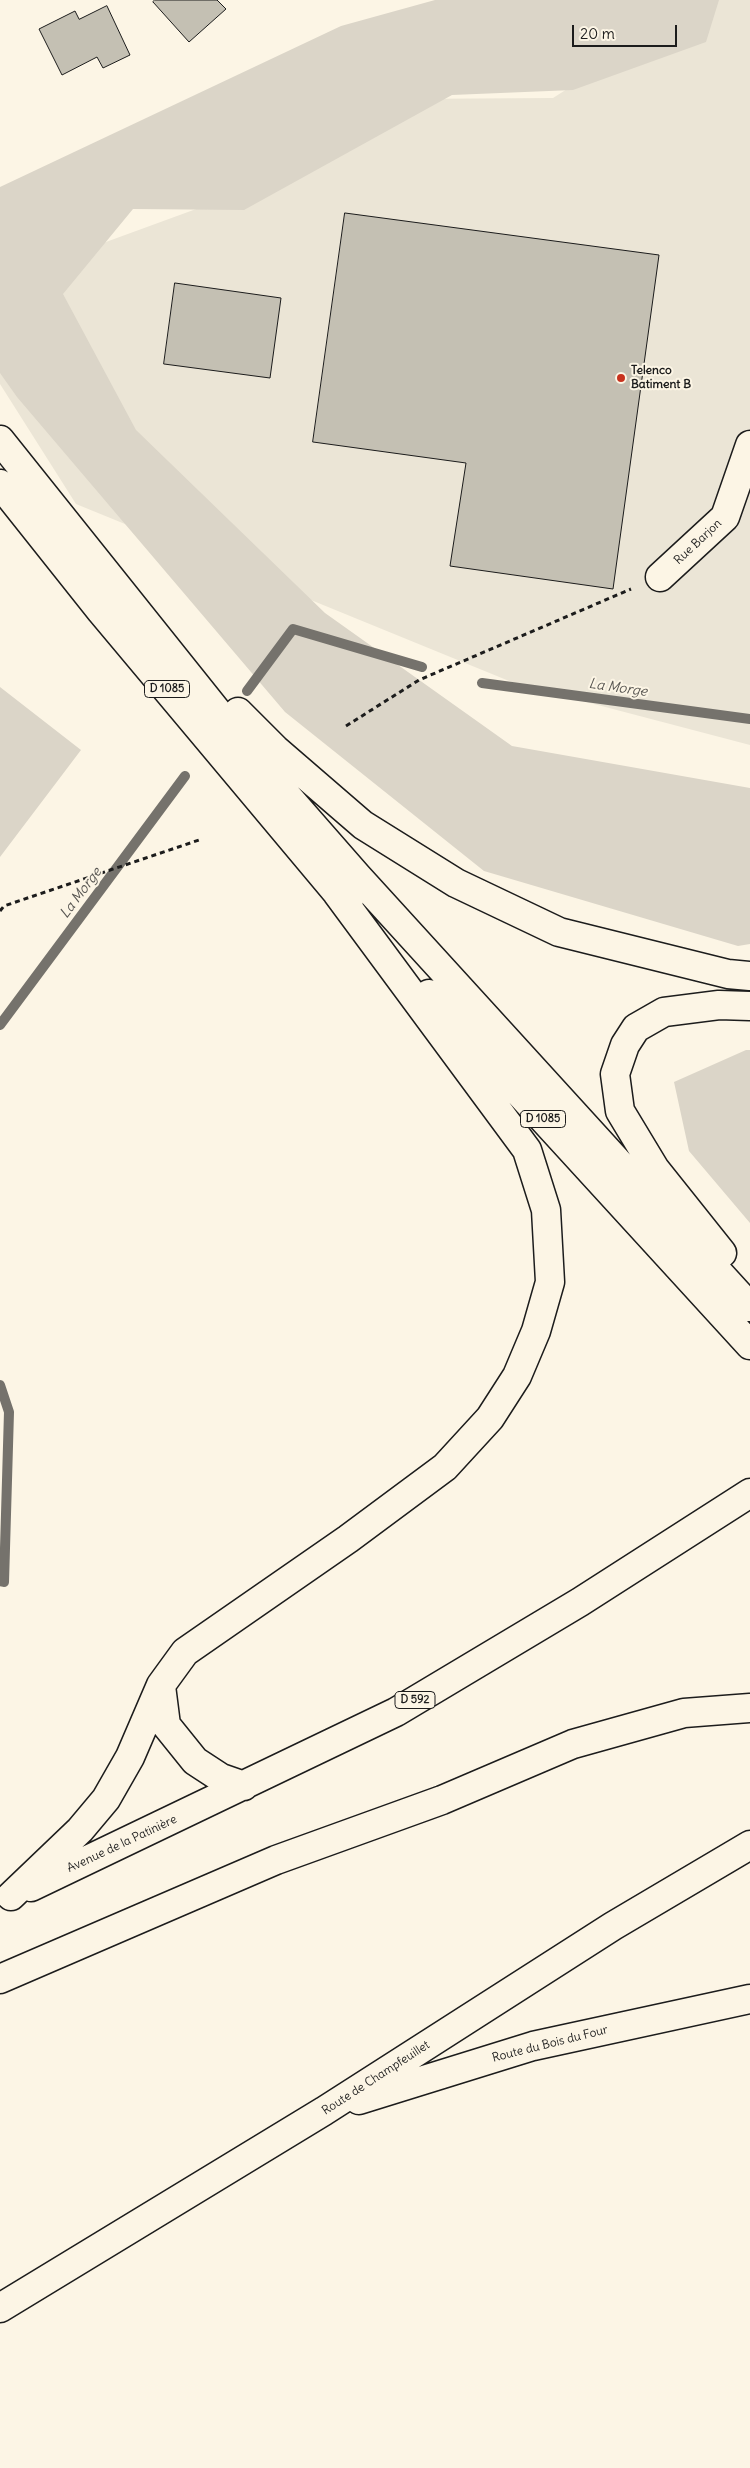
<!DOCTYPE html>
<html>
<head>
<meta charset="utf-8">
<style>
	body { margin:0 }
	#map { position:relative; width:750px; height:2468px; overflow:hidden; background:#fcf5e5; font-family:Delius,sans-serif }
	canvas { display:block }
	.scale { position:absolute; left:572px; top:25px; width:105px; height:22px; box-sizing:border-box; border:2px solid #1c1c1c; border-top:0; padding-left:6px; font-size:15px; line-height:18px; white-space:nowrap; color:#1c1c1c; -webkit-text-stroke:4px #fcf5e5; paint-order:stroke }
</style>
</head>
<body>
<div id="map">
<canvas width="750" height="2468"></canvas>
<div class="scale">20 m</div>
</div>
<script>
const g = document.querySelector('canvas').getContext('2d');
g.lineJoin = 'round';
function fillPath(path, color) {
  g.fillStyle = color;
  g.fill(path, 'evenodd');
}
function strokePath(path, color, width, dash) {
  g.strokeStyle = color;
  g.lineWidth = width;
  g.lineCap = dash ? 'butt' : 'round';
  g.setLineDash(dash || []);
  g.stroke(path);
}
function drawText(font, color, halo, rows, align = 'center') {
  g.font = font + ' Delius,sans-serif';
  g.lineWidth = 4;
  g.setLineDash([]);
  g.textBaseline = 'middle';
  g.strokeStyle = halo;
  g.fillStyle = color;
  for (const [text, x, y, turn = 0] of rows) {
    g.save();
    g.translate(x, y);
    g.rotate((+turn || 0) * Math.PI / 180);
    g.textAlign = isNaN(turn) ? turn : align;
    if (halo) g.strokeText(text, 0, 0);
    g.fillText(text, 0, 0);
    g.restore();
  }
}
const built = new Path2D(`
	M674 0H750V745L514 683 76 504 0 384V271L13 276 218 201 398 99 553 98 638 44Z`);
const green = new Path2D(`
	M435 0H719L706 42 573 90 452 95 244 210 133 209 63 294 136 430 325 613 512 746 750 788V944L738 946 484 871 285 712 17 397 0 373V187L341 26Z
	M0 687 81 750 0 857Z
	M746 1050H750V1223L689 1151 674 1082Z`);
const stream = new Path2D(`
	M482 683 750 719
	M247 691 293 629 422 667
	M0 1025 185 776
	M0 1385 9 1412 4 1582 0 1581`);
const building = new Path2D(`
	M155 0H217L226 9 189 42 153 2Z
	M107 6 130 55 103 68 97 57 62 75 39 29 75 11 79 19Z
	M345 213 659 255 613 589 450 566 466 463 313 442Z
	M175 283 281 298 270 378 164 364Z`);
const path = new Path2D(`
	M346 726 419 680 631 589
	M0 911 4 906 199 840`);
const street = new Path2D(`
	M660 577 725 517 750 445
	M359 2100 533 2046 750 1999
	M0 2308 324 2111 613 1926 750 1845`);
const primary = new Path2D(`
	M0 440 259 764 357 876 750 1307
	M0 484 101 611 349 907
	M238 712 275 749 363 825 456 883 559 932 728 974 750 976
	M429 994 750 1345
	M722 1253 655 1169 620 1111 615 1074 625 1045 636 1028 664 1012 719 1005 750 1006
	M161 1686 166 1725 195 1761 221 1778 244 1786
	M31 1887 396 1712 580 1602 750 1493
	M11 1896 80 1830 106 1799 130 1757 161 1685 185 1652 348 1539 445 1467 490 1418 517 1376 536 1331 550 1282 546 1210 527 1150 337 893
	M0 1979 276 1860 442 1800 573 1744 684 1713 750 1708`);
const markers = [
	[621,378,5,"#c8321e"]
];
const shields = [
	[167,689,45],
	[543,1119,45],
	[415,1700,40]
];
const shieldNames = [
	["D 1085",167,689],
	["D 1085",543,1119],
	["D 592",415,1700]
];
const poiNames = [
	["Telenco",631,371],
	["Batiment B",631,385]
];
const streetNames = [
	["Rue Barjon",698,542,-43],
	["Avenue de la Patinière",122,1844,-25],
	["Route du Bois du Four",550,2044,-14],
	["Route de Champfeuillet",376,2078,-33]
];
const waterNames = [
	["La Morge",618,688,8],
	["La Morge",81,893,-53]
];
fillPath(built, '#ebe5d6');
fillPath(green, '#dbd5c8');
strokePath(stream, '#75726c', 10);
fillPath(building, '#c4c0b3');
strokePath(building, '#1c1c1c', 1);
strokePath(street, '#1c1c1c', 31);
strokePath(primary, '#1c1c1c', 31);
strokePath(path, '#1c1c1c', 3, [5, 4]);
strokePath(street, '#fcf5e5', 28);
strokePath(primary, '#fcf5e5', 28);
for (const [x, y, r, color] of markers) {
  const dot = new Path2D();
  dot.arc(x, y, r, 0, 2 * Math.PI);
  g.fillStyle = color;
  g.fill(dot);
  strokePath(dot, '#fcf5e5', 2);
}
for (const [x, y, w] of shields) {
  const box = new Path2D();
  box.roundRect(x - w / 2, y - 8.5, w, 17, 4);
  g.fillStyle = '#fcf5e5';
  g.fill(box);
  strokePath(box, '#1c1c1c', 1);
}
drawText('bold 11px', '#1c1c1c', null, shieldNames);
drawText('bold 12px', '#1c1c1c', '#fcf5e5', poiNames, 'left');
drawText('12px', '#1c1c1c', '#fcf5e5', streetNames);
drawText('italic 14px', '#575551', '#fcf5e5', waterNames);
</script>
</body>
</html>
